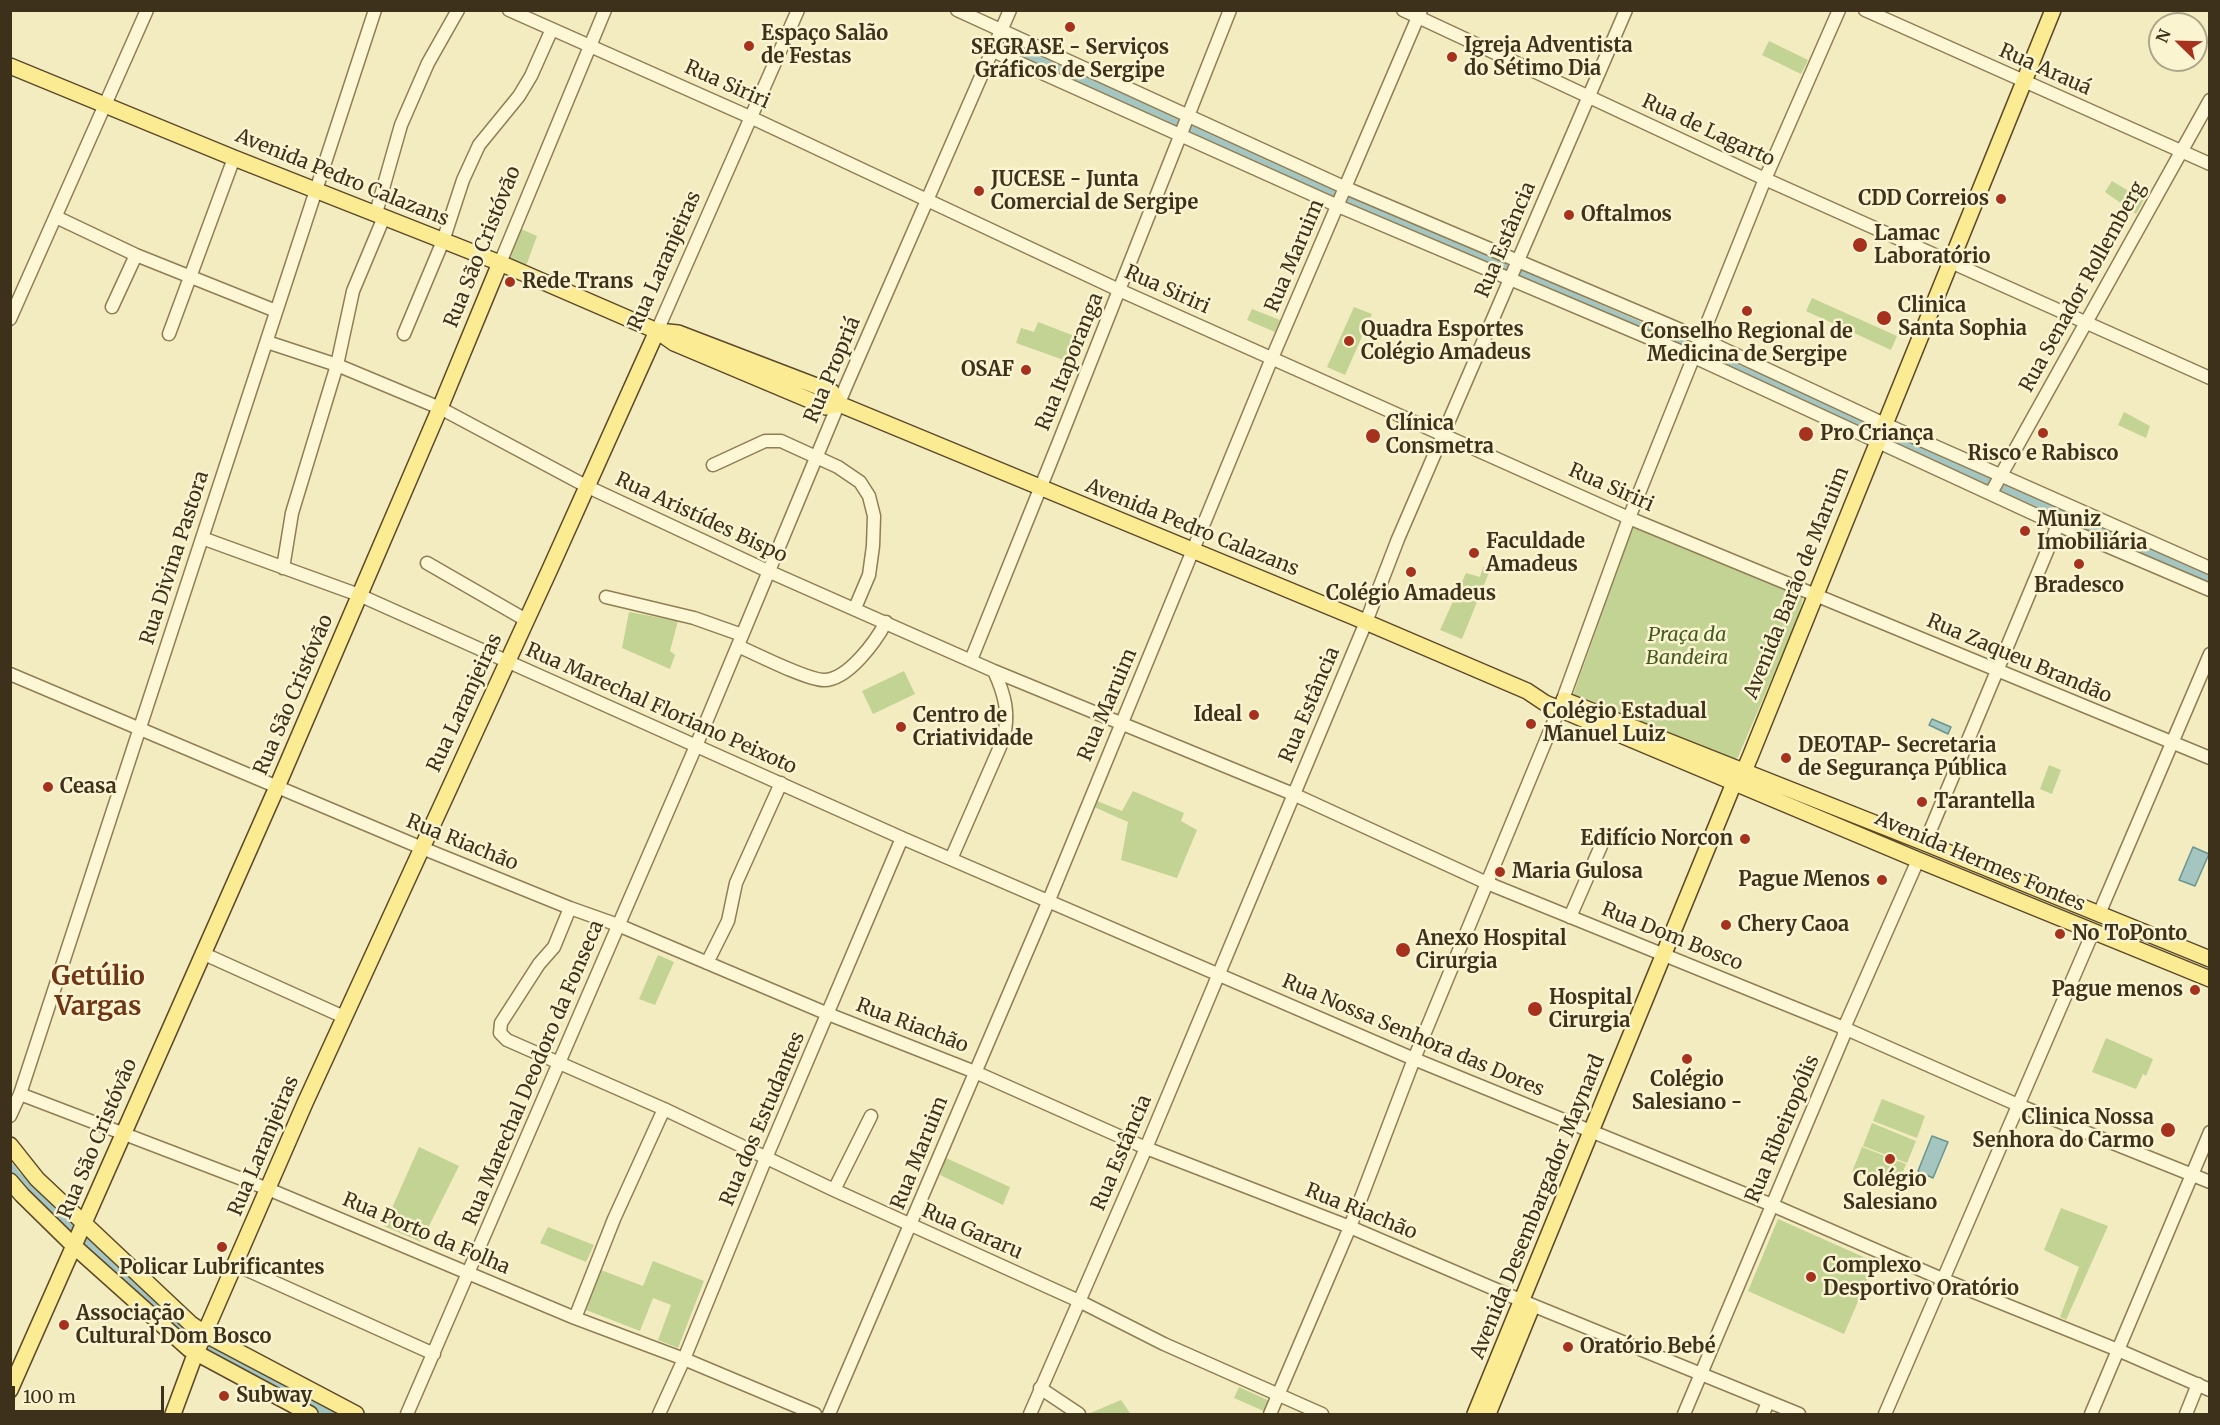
<!DOCTYPE html>
<html>
<head>
<meta charset="utf-8">
<style>
	body { margin:0 }
	#map { position:relative; width:2220px; height:1425px; overflow:hidden; background:#f3ecc0; font-family:Merriweather,serif }
	canvas { display:block }
	.frame { position:absolute; inset:0; border:12px solid #3d311c; pointer-events:none }
	.north { position:absolute; left:2148px; top:12px; width:60px; height:60px; box-sizing:border-box; background:#faf4d1; border:2px solid #aea689; border-radius:50%; rotate:293deg; font-size:16px; font-weight:700; line-height:24px; text-align:center; color:#3d311c }
	.north::after { content:''; display:block; margin:auto; width:21px; height:27px; background:#a6321e; clip-path:polygon(50% 0,100% 100%,50% 72%,0 100%) }
	.scale { position:absolute; left:12px; top:1386px; width:152px; height:27px; box-sizing:border-box; border:3px solid #3d311c; border-top:0; padding-left:8px; font-size:18px; line-height:21px; white-space:nowrap; color:#3d311c; -webkit-text-stroke:4px #faf4d1; paint-order:stroke }
</style>
</head>
<body>
<div id="map">
<canvas width="2220" height="1425"></canvas>
<div class="frame"></div>
<div class="north">N</div>
<div class="scale">100 m</div>
</div>
<script>
const g = document.querySelector('canvas').getContext('2d');
g.lineJoin = 'round';
function fillPath(path, color) {
  g.fillStyle = color;
  g.fill(path, 'evenodd');
}
function strokePath(path, color, width, dash) {
  g.strokeStyle = color;
  g.lineWidth = width;
  g.lineCap = dash ? 'butt' : 'round';
  g.setLineDash(dash || []);
  g.stroke(path);
}
function drawText(font, color, halo, rows, align = 'center') {
  g.font = font + ' Merriweather,serif';
  g.lineWidth = 5;
  g.setLineDash([]);
  g.textBaseline = 'middle';
  g.strokeStyle = halo;
  g.fillStyle = color;
  for (const [text, x, y, turn = 0] of rows) {
    g.save();
    g.translate(x, y);
    g.rotate((+turn || 0) * Math.PI / 180);
    g.textAlign = isNaN(turn) ? turn : align;
    if (halo) g.strokeText(text, 0, 0);
    g.fillText(text, 0, 0);
    g.restore();
  }
}
const green = new Path2D(`
	M1769 41 1808 60 1801 74 1762 55Z
	M2112 181 2144 200 2136 214 2105 192Z
	M521 229 537 236 526 266 509 258Z
	M1812 298 1897 336 1891 350 1806 311Z
	M1354 307 1372 314 1345 375 1327 367Z
	M1252 309 1280 320 1275 332 1247 320Z
	M1038 322 1085 340 1075 364 1016 343 1021 328 1034 332Z
	M2124 412 2150 426 2146 438 2118 425Z
	M1633 527 1803 597 1799 615 1738 757 1734 760 1572 698Z
	M1483 567 1490 570 1462 639 1440 630 1466 573 1480 577Z
	M629 612 678 621 670 651 675 655 670 669 622 648Z
	M904 671 915 694 873 714 862 691Z
	M2049 765 2061 770 2052 794 2040 789Z
	M1133 791 1184 813 1181 821 1197 830 1177 878 1121 860 1128 822 1094 807 1097 801 1122 811Z
	M658 955 674 962 655 1005 639 999Z
	M2106 1038 2153 1059 2146 1076 2143 1074 2136 1089 2092 1072Z
	M1882 1099 1925 1116 1917 1138 1873 1121Z
	M1872 1123 1916 1141 1907 1163 1863 1146Z
	M419 1147 459 1166 421 1242 384 1226Z
	M1862 1147 1906 1164 1896 1190 1852 1172Z
	M946 1158 1010 1187 1003 1205 940 1175Z
	M2061 1208 2108 1226 2066 1320 2060 1317 2079 1267 2044 1250Z
	M1778 1219 1875 1262 1844 1334 1748 1291Z
	M548 1227 594 1245 586 1262 540 1243Z
	M653 1261 704 1281 678 1348 658 1340 671 1305 653 1298 640 1331 586 1310 601 1270 643 1286Z
	M1239 1387 1270 1401 1266 1412 1234 1398Z
	M1121 1400 1130 1413 1128 1414H1088Z`);
const water = new Path2D(`
	M1932 719 1951 727 1948 734 1929 725Z
	M2193 847 2209 854 2195 886 2179 880Z
	M1932 1136 1948 1142 1933 1178 1918 1171Z`);
const canal = new Path2D(`
	M1004 46 1156 111 1312 184 1863 424
	M1898 439 2210 580
	M10 1168 15 1175 207 1349 332 1414`);
const minor = new Path2D(`
	M509 10 750 117 1119 290 1629 518 2210 758
	M957 10 1346 188 1702 339 1878 421 2210 568
	M1403 10 1765 179 2210 378
	M1865 10 2210 164
	M993 51 1338 206 1694 357 2058 525 2210 590
	M376 213 401 125 428 63 458 10
	M56 217 136 255 276 311
	M500 263 605 10
	M112 307 136 255
	M10 319 147 10
	M657 331 798 10
	M169 334 234 158
	M404 334 443 241 463 180 479 145 519 96 531 76 552 29
	M267 342 337 365 440 408 586 486 770 572 994 671 1293 794 1487 883 1844 1028 2018 1105 2210 1182
	M713 465 765 441H781L838 467 860 482 869 496 874 516 873 546 869 575 855 608
	M1991 493 2210 100
	M202 538 359 595 902 838 1414 1059 1772 1205 1942 1279 2118 1350 2210 1390
	M427 563 526 620
	M283 568 292 513 337 365 353 291 384 217
	M606 597 694 618 742 635
	M738 646C756 654 807 680 824 680 848 680 876 641 886 622
	M971 660C1059 444 1144 227 1230 10
	M10 674 422 848 570 908 618 925 828 1014 975 1072 1146 1148 1350 1227 1532 1305 1799 1414
	M1563 699 1629 518 1765 179 1839 10
	M1925 843 2058 525
	M951 859 1003 740C1010 714 1005 695 994 671
	M570 908 554 947 539 964 501 1023 500 1033 507 1040 664 1109 834 1190 1079 1301 1164 1344 1322 1414
	M2099 914 2210 654
	M1570 917 1604 839
	M202 953 344 1017
	M707 963 728 921 736 883 781 783
	M20 1094 268 1189 575 1318 684 1359 815 1414
	M10 1116 20 1094 375 10
	M834 1190 871 1116
	M236 1265 434 1354
	M575 1318 614 1219 664 1109
	M1040 1388 1079 1414
	M407 1414 696 746 846 386 1010 10
	M659 1414 684 1359 766 1158 902 838
	M829 1414 1049 900 1272 358 1421 10
	M1030 1414 1146 1148 1366 622 1398 539 1626 10
	M1270 1414 1350 1227 1414 1059 1559 709
	M1684 1414 1844 1035V1028L1918 860
	M1763 1414 1768 1402
	M1885 1414 2093 932
	M2091 1414 2210 1132
	M2186 1414 2198 1384`);
const major = new Path2D(`
	M10 66 234 158 500 263 657 331 678 333 832 392 839 404
	M657 331 674 343 826 407 839 404 1354 617 1527 691 1545 703 1918 860 2210 979
	M1564 700 1925 843 2210 959
	M10 1145 37 1179 191 1324 214 1339 356 1414
	M10 1181 22 1195 75 1247 189 1349 310 1414
	M10 1390 277 787 440 408 500 263
	M173 1414 193 1360 305 1103 550 569 657 331
	M1475 1414 1734 783 1744 771 1750 757 2053 10
	M1488 1414 1531 1309`);
const markers = [
	[1070,27,6,"#a6321e"],
	[749,46,6,"#a6321e"],
	[1452,57,6,"#a6321e"],
	[979,191,6,"#a6321e"],
	[2001,199,6,"#a6321e"],
	[1569,215,6,"#a6321e"],
	[1860,245,8,"#a6321e"],
	[510,282,6,"#a6321e"],
	[1747,311,6,"#a6321e"],
	[1884,318,8,"#a6321e"],
	[1349,341,6,"#a6321e"],
	[1026,370,6,"#a6321e"],
	[2043,433,6,"#a6321e"],
	[1806,434,8,"#a6321e"],
	[1373,436,8,"#a6321e"],
	[2025,531,6,"#a6321e"],
	[1474,553,6,"#a6321e"],
	[2079,564,6,"#a6321e"],
	[1411,572,6,"#a6321e"],
	[1254,715,6,"#a6321e"],
	[1531,724,6,"#a6321e"],
	[901,727,6,"#a6321e"],
	[1786,758,6,"#a6321e"],
	[48,787,6,"#a6321e"],
	[1922,802,6,"#a6321e"],
	[1745,839,6,"#a6321e"],
	[1500,872,6,"#a6321e"],
	[1882,880,6,"#a6321e"],
	[1726,925,6,"#a6321e"],
	[2060,934,6,"#a6321e"],
	[1403,950,8,"#a6321e"],
	[2195,990,6,"#a6321e"],
	[1535,1009,8,"#a6321e"],
	[1687,1059,6,"#a6321e"],
	[2168,1130,8,"#a6321e"],
	[1890,1159,6,"#a6321e"],
	[222,1247,6,"#a6321e"],
	[1811,1277,6,"#a6321e"],
	[64,1325,6,"#a6321e"],
	[1568,1347,6,"#a6321e"],
	[224,1396,6,"#a6321e"]
];
const poiNames = [
	["Espaço Salão",761,34],
	["de Festas",761,57],
	["Igreja Adventista",1464,46],
	["do Sétimo Dia",1464,69],
	["SEGRASE - Serviços",1070,48,"center"],
	["Gráficos de Sergipe",1070,71,"center"],
	["JUCESE - Junta",991,180],
	["Comercial de Sergipe",991,203],
	["CDD Correios",1989,199,"right"],
	["Oftalmos",1581,215],
	["Lamac",1874,234],
	["Laboratório",1874,257],
	["Rede Trans",522,282],
	["Clinica",1898,306],
	["Santa Sophia",1898,329],
	["Quadra Esportes",1361,330],
	["Colégio Amadeus",1361,353],
	["Conselho Regional de",1747,332,"center"],
	["Medicina de Sergipe",1747,355,"center"],
	["OSAF",1014,370,"right"],
	["Clínica",1386,424],
	["Consmetra",1386,447],
	["Pro Criança",1820,434],
	["Risco e Rabisco",2043,454,"center"],
	["Muniz",2037,520],
	["Imobiliária",2037,543],
	["Faculdade",1486,542],
	["Amadeus",1486,565],
	["Bradesco",2079,586,"center"],
	["Colégio Amadeus",1411,594,"center"],
	["Colégio Estadual",1543,712],
	["Manuel Luiz",1543,735],
	["Ideal",1242,715,"right"],
	["Centro de",913,716],
	["Criatividade",913,739],
	["DEOTAP- Secretaria",1798,746],
	["de Segurança Pública",1798,769],
	["Ceasa",60,787],
	["Tarantella",1934,802],
	["Edifício Norcon",1733,839,"right"],
	["Maria Gulosa",1512,872],
	["Pague Menos",1870,880,"right"],
	["Chery Caoa",1738,925],
	["No ToPonto",2072,934],
	["Anexo Hospital",1416,939],
	["Cirurgia",1416,962],
	["Pague menos",2183,990,"right"],
	["Hospital",1549,998],
	["Cirurgia",1549,1021],
	["Colégio",1687,1080,"center"],
	["Salesiano -",1687,1103,"center"],
	["Clinica Nossa",2154,1118,"right"],
	["Senhora do Carmo",2154,1141,"right"],
	["Colégio",1890,1180,"center"],
	["Salesiano",1890,1203,"center"],
	["Complexo",1823,1266],
	["Desportivo Oratório",1823,1289],
	["Policar Lubrificantes",222,1268,"center"],
	["Associação",76,1314],
	["Cultural Dom Bosco",76,1337],
	["Oratório Bebé",1580,1347],
	["Subway",236,1396]
];
const streetNames = [
	["Rua Arauá",2045,70,24],
	["Rua Siriri",727,85,24],
	["Rua de Lagarto",1708,131,25],
	["Avenida Pedro Calazans",342,178,22],
	["Rua Estância",1506,240,-67],
	["Rua São Cristóvão",483,247,-68],
	["Rua Maruim",1295,256,-67],
	["Rua Laranjeiras",665,261,-66],
	["Rua Senador Rollemberg",2083,287,-61],
	["Rua Siriri",1167,290,24],
	["Rua Itaporanga",1070,362,-68],
	["Rua Propriá",833,370,-67],
	["Rua Siriri",1611,488,24],
	["Rua Aristídes Bispo",701,518,25],
	["Avenida Pedro Calazans",1192,528,22],
	["Rua Divina Pastora",175,558,-72],
	["Avenida Barão de Maruim",1797,583,-68],
	["Rua Zaqueu Brandão",2019,659,23],
	["Rua São Cristóvão",294,695,-67],
	["Rua Laranjeiras",465,703,-65],
	["Rua Maruim",1108,705,-67],
	["Rua Estância",1310,705,-67],
	["Rua Marechal Floriano Peixoto",661,709,24],
	["Rua Riachão",462,843,22],
	["Avenida Hermes Fontes",1980,862,23],
	["Rua Dom Bosco",1672,937,22],
	["Rua Riachão",912,1026,21],
	["Rua Nossa Senhora das Dores",1413,1036,23],
	["Rua Marechal Deodoro da Fonseca",534,1073,-67],
	["Rua dos Estudantes",763,1119,-67],
	["Rua Ribeiropólis",1783,1129,-67],
	["Rua São Cristóvão",98,1139,-67],
	["Rua Laranjeiras",264,1146,-67],
	["Rua Maruim",920,1153,-68],
	["Rua Estância",1122,1153,-67],
	["Avenida Desembargador Maynard",1538,1207,-68],
	["Rua Riachão",1361,1212,22],
	["Rua Gararu",972,1232,24],
	["Rua Porto da Folha",426,1234,23]
];
const parkNames = [
	["Praça da",1687,635],
	["Bandeira",1687,658]
];
const districtNames = [
	["Getúlio",98,978],
	["Vargas",98,1008]
];
fillPath(green, '#c2d393');
fillPath(water, '#a4c5c0');
strokePath(water, '#699590', 1.5);
strokePath(canal, '#a4c5c0', 10);
strokePath(minor, '#8f7d55', 15);
strokePath(major, '#5c492a', 18);
strokePath(minor, '#fdf7d5', 12);
strokePath(major, '#fbeb93', 15);
for (const [x, y, r, color] of markers) {
  const dot = new Path2D();
  dot.arc(x, y, r, 0, 2 * Math.PI);
  g.fillStyle = color;
  g.fill(dot);
  strokePath(dot, '#faf4d1', 2);
}
drawText('bold 20px', '#3d311c', '#faf4d1', poiNames, 'left');
drawText('20px', '#3d311c', '#faf4d1', streetNames);
drawText('italic 20px', '#445c20', '#faf4d1', parkNames);
drawText('bold 26px', '#6f3616', '#faf4d1', districtNames);
</script>
</body>
</html>
